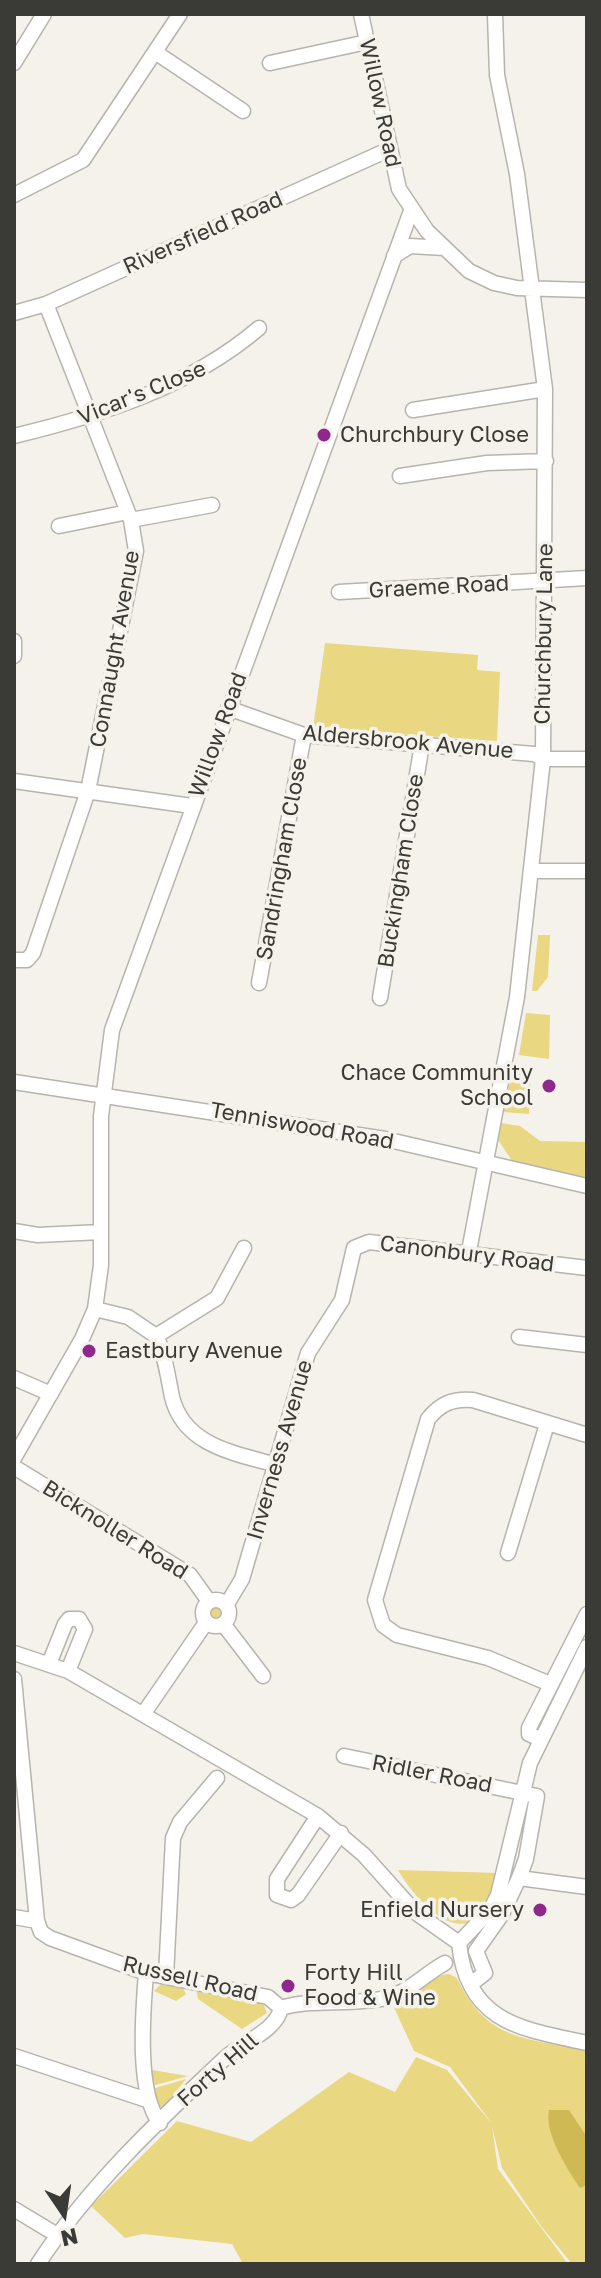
<!DOCTYPE html>
<html>
<head>
<meta charset="utf-8">
<style>
	body { margin:0 }
	#map { position:relative; width:601px; height:2278px; overflow:hidden; background:#f4f2ea; font-family:"Golos Text",sans-serif }
	canvas { display:block }
	.frame { position:absolute; inset:0; border:16px solid #3a3a37; pointer-events:none }
	.north { position:absolute; left:24px; top:2174px; width:80px; height:80px; -webkit-text-stroke:6px #f4f2ea; paint-order:stroke; rotate:167deg; font-size:22px; font-weight:700; line-height:32px; text-align:center; color:#3a3a37 }
	.north::after { content:''; display:block; margin:auto; width:28px; height:36px; background:#3a3a37; clip-path:polygon(50% 0,100% 100%,50% 72%,0 100%) }
</style>
</head>
<body>
<div id="map">
<canvas width="601" height="2278"></canvas>
<div class="frame"></div>
<div class="north">N</div>
</div>
<script>
const g = document.querySelector('canvas').getContext('2d');
g.lineJoin = 'round';
function fillPath(path, color) {
  g.fillStyle = color;
  g.fill(path, 'evenodd');
}
function strokePath(path, color, width, dash) {
  g.strokeStyle = color;
  g.lineWidth = width;
  g.lineCap = dash ? 'butt' : 'round';
  g.setLineDash(dash || []);
  g.stroke(path);
}
function drawText(font, color, halo, rows, align = 'center') {
  g.font = font + ' "Golos Text",sans-serif';
  g.lineWidth = 7;
  g.setLineDash([]);
  g.textBaseline = 'middle';
  g.strokeStyle = halo;
  g.fillStyle = color;
  for (const [text, x, y, turn = 0] of rows) {
    g.save();
    g.translate(x, y);
    g.rotate((+turn || 0) * Math.PI / 180);
    g.textAlign = isNaN(turn) ? turn : align;
    if (halo) g.strokeText(text, 0, 0);
    g.fillText(text, 0, 0);
    g.restore();
  }
}
const green = new Path2D(`
	M325 643 478 655 477 670 500 672 497 741 313 728Z
	M538 935H550L548 977 537 991H532Z
	M526 1013 550 1015 549 1059 519 1055Z
	M512 1073 531 1075 529 1114 503 1112Z
	M501 1123 520 1126 540 1141 587 1142V1179L513 1162 498 1140Z
	M207 1613a9 9 0 1 1 18 0a9 9 0 1 1-18 0Z
	M398 1870 500 1873C497 1882 495 1895 490 1904 460 1953 415 1899 398 1870Z
	M449 1974 457 1978C487 2042 525 2037 587 2051V2264H572L541 2226 502 2168 492 2126 498 2169 568 2264H243L232 2244 143 2234 125 2238 91 2206 177 2121 251 2142 349 2072 395 2092 416 2057 447 2070 492 2124 450 2067 414 2051 391 2001C414 1997 427 1976 449 1974Z
	M163 1982 182 1986 186 1994 176 2001 154 1991Z
	M196 1989 263 2003 267 2013 242 2029 198 1999Z
	M152 2070 188 2076 152 2086Z
	M186 2079 165 2106 157 2107 152 2089Z`);
const water = new Path2D(`
	M549 2110H569L587 2137V2185L580 2188C567 2169 544 2133 549 2110Z`);
const minor = new Path2D(`
	M361 14 399 189 427 231 469 271 494 283 517 288 587 290
	M155 52 243 111
	M14 63 44 14
	M270 63 367 42
	M14 195 83 160 180 14
	M394 256 410 246 444 248
	M14 313 46 304 390 149
	M413 410 545 389
	M14 436C101 415 190 387 259 328
	M400 476 487 463 546 461
	M131 520 212 505
	M59 526 128 512
	M339 592 587 578
	M14 641V656
	M228 708 304 735 534 754 543 759H587
	M14 781 192 806
	M534 871H587
	M14 960H27L33 953 88 791 136 551 131 520 46 304
	M259 983 304 735
	M380 998 422 744
	M14 1082 385 1139 587 1186
	M14 1231 38 1235 101 1232
	M469 1251 517 997 543 759 545 389 517 174 497 75 495 14
	M95 1309 128 1317 156 1336C165 1354 168 1377 172 1397 184 1446 235 1453 276 1465
	M156 1336 217 1298 244 1248
	M519 1337 587 1345
	M14 1378 51 1394
	M14 1458 82 1339 95 1309 101 1265V1116L112 1030 411 211
	M14 1467 190 1575 208 1600
	M508 1553 547 1424
	M203 1613a13 13 0 1 1 26 0a13 13 0 1 1-26 0Z
	M227 1604 242 1579 308 1353 342 1300 354 1248 369 1242 587 1268
	M224 1625 263 1676
	M14 1653 68 1671 318 1816 364 1855 415 1912 459 1943
	M49 1664 65 1624 69 1619H79L85 1629 68 1671
	M14 1679 37 1921
	M550 1684 488 1658 397 1635 383 1625 375 1600 428 1419C440 1404 453 1398 473 1400L587 1435
	M146 1710 205 1624
	M540 1739 529 1734V1728L587 1614
	M344 1756 537 1796 526 1859 519 1878 502 1914 476 1951 485 1973 471 1984
	M318 1816 277 1879V1895L291 1900 298 1895 341 1833
	M519 1878 587 1887
	M14 1917 37 1921 41 1932 50 1938 146 1973 268 1997 281 2008
	M459 1943 491 1909 498 1895 530 1763 587 1647
	M459 1943C467 2023 522 2029 587 2043
	M146 1973C143 2011 136 2093 160 2123
	M166 1976 173 1838 180 1822 217 1778
	M281 2008C310 1998 353 2006 386 1998 408 1993 426 1973 445 1963
	M14 2056 147 2100
	M14 2209 57 2235
	M38 2264C88 2187 157 2122 223 2060 240 2043 276 2032 281 2008`);
const markers = [
	[324,435,8,"#8e288d"],
	[549,1086,8,"#8e288d"],
	[89,1351,8,"#8e288d"],
	[540,1910,8,"#8e288d"],
	[288,1986,8,"#8e288d"]
];
const streetNames = [
	["Willow Road",380,103,78],
	["Riversfield Road",203,233,-24],
	["Vicar's Close",142,393,-22],
	["Graeme Road",439,587,-3],
	["Churchbury Lane",544,634,-89],
	["Connaught Avenue",115,649,-80],
	["Willow Road",218,735,-70],
	["Aldersbrook Avenue",408,742,5],
	["Sandringham Close",282,859,-80],
	["Buckingham Close",401,871,-81],
	["Tenniswood Road",302,1126,10],
	["Canonbury Road",467,1254,7],
	["Inverness Avenue",280,1450,-74],
	["Bicknoller Road",115,1530,32],
	["Ridler Road",432,1774,11],
	["Russell Road",190,1979,13],
	["Forty Hill",218,2070,-41]
];
const poiNames = [
	["Churchbury Close",340,435],
	["Chace Community",533,1073,"right"],
	["School",533,1098,"right"],
	["Eastbury Avenue",105,1351],
	["Enfield Nursery",524,1910,"right"],
	["Forty Hill",304,1973],
	["Food & Wine",304,1998]
];
fillPath(green, '#e9d782');
fillPath(water, '#cfb955');
strokePath(minor, '#b6b4ad', 17);
strokePath(minor, '#fff', 14);
for (const [x, y, r, color] of markers) {
  const dot = new Path2D();
  dot.arc(x, y, r, 0, 2 * Math.PI);
  g.fillStyle = color;
  g.fill(dot);
  strokePath(dot, '#f4f2ea', 3);
}
drawText('22px', '#3a3a37', '#f4f2ea', streetNames);
drawText('22px', '#3a3a37', '#f4f2ea', poiNames, 'left');
</script>
</body>
</html>
